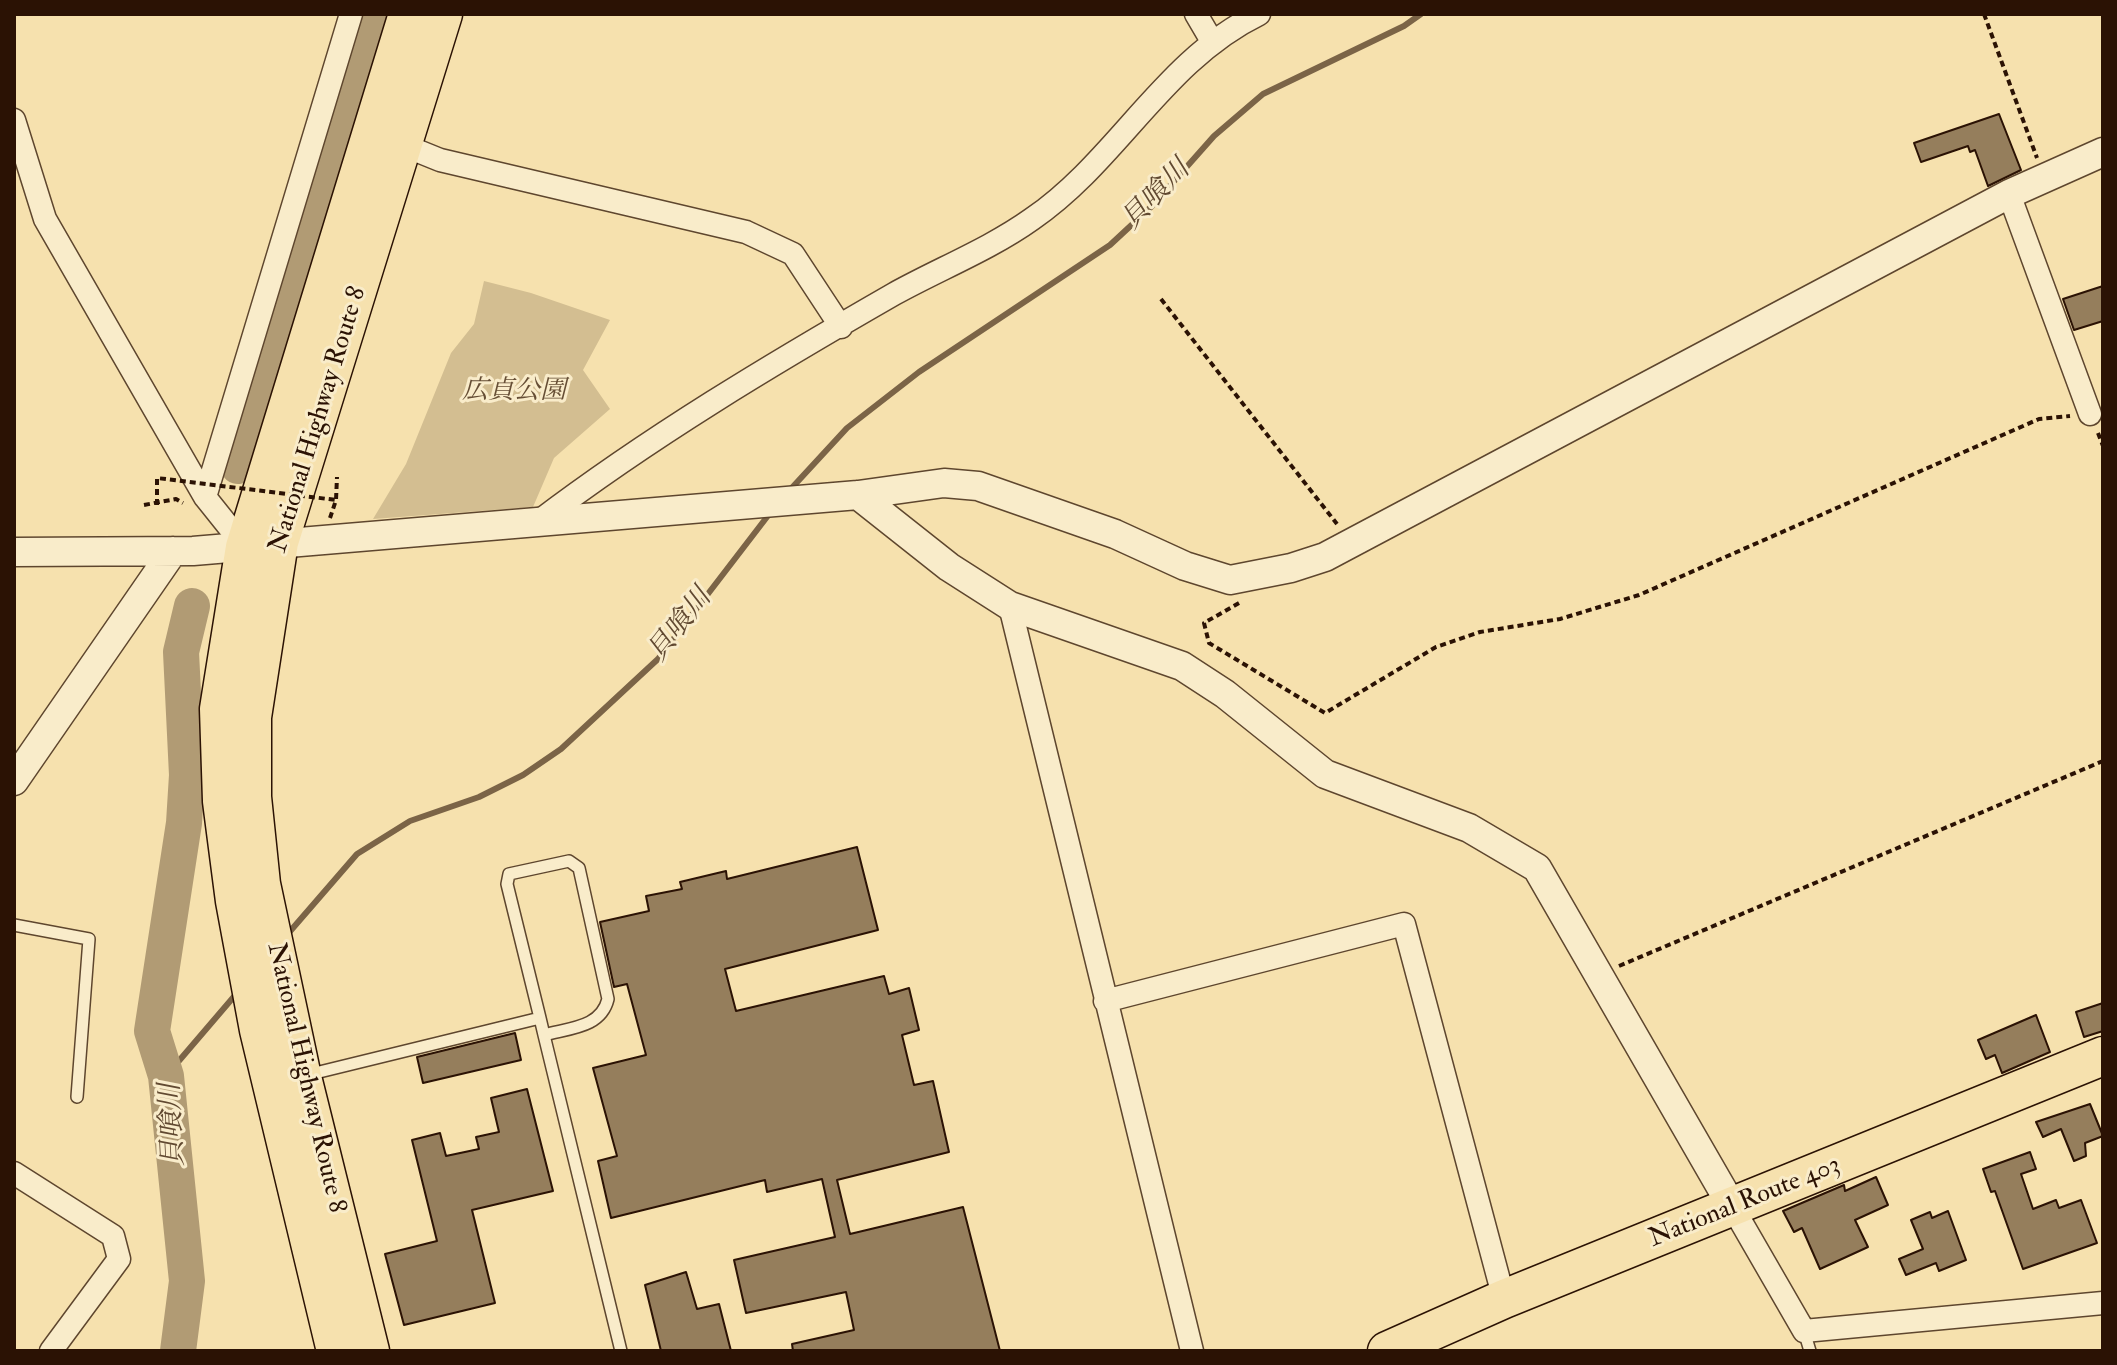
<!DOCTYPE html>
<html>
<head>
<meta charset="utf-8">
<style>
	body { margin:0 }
	#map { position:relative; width:2117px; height:1365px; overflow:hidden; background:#f6e1ae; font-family:"IM FELL Double Pica",serif }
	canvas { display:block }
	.frame { position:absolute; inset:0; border:16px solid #2b1204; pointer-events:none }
</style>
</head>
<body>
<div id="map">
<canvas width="2117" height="1365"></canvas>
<div class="frame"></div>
</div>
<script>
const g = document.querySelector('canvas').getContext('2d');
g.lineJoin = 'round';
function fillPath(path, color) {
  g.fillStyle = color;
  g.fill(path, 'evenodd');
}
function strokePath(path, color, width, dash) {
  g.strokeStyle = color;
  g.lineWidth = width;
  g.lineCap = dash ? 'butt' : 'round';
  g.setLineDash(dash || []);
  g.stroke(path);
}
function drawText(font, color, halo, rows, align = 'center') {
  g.font = font + ' "IM FELL Double Pica","Noto Serif JP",serif';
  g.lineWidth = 6;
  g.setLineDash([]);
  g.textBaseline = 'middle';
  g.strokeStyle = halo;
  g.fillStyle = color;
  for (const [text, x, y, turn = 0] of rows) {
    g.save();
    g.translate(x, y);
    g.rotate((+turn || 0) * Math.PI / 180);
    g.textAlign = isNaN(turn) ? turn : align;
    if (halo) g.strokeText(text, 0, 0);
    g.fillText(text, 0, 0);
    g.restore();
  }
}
const green = new Path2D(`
	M484 281 531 293 610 320 583 370 610 409 554 458 533 507 373 519 406 464 451 353 474 324Z`);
const stream = new Path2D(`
	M788 492 847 428 919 372 1110 245 1152 206 1214 136 1263 94 1404 26 1421 14
	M286 936 357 854 410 821 479 797 523 775 561 749 658 659 770 513
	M166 1076 237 993`);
const river = new Path2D(`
	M238 466 376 14
	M178 1351 187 1281 166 1076 152 1031 184 823 187 775 181 652 192 606`);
const building = new Path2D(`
	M1999 114 2021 170 1988 186 1975 150 1970 152 1968 146 1921 162 1914 143Z
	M2103 286V321L2074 330 2063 299Z
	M857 847 878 930 725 969 736 1011 884 976 889 994 909 988 919 1030 902 1035 914 1085 933 1081 949 1152 837 1180 850 1234 963 1207 1000 1351H793L792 1344 854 1330 846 1292 746 1313 734 1260 835 1237 822 1179 767 1192 765 1180 611 1218 598 1161 617 1156 593 1068 646 1055 627 984 614 987 600 922 649 911 646 896 682 889 680 882 726 871 727 879Z
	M2103 1003V1031L2084 1037 2076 1012Z
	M2036 1015 2050 1052 2002 1073 1995 1055 1986 1059 1978 1040Z
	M515 1033 521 1060 423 1083 417 1057Z
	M527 1089 553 1191 472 1210 495 1303 404 1325 385 1254 437 1241 412 1140 440 1133 446 1156 479 1149 476 1137 499 1132 491 1098Z
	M2090 1104 2103 1136 2085 1143 2086 1156 2074 1161 2061 1129 2043 1137 2036 1122Z
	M2030 1152 2036 1169 2021 1174 2033 1209 2056 1200 2059 1208 2081 1200 2097 1243 2023 1269 1995 1191 1991 1192 1983 1169Z
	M1876 1177 1888 1205 1855 1220 1868 1247 1820 1269 1802 1228 1794 1232 1783 1211 1844 1185 1845 1191Z
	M1948 1211 1966 1260 1939 1271 1936 1263 1906 1275 1899 1259 1923 1249 1911 1220 1930 1212 1932 1218Z
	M686 1272 697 1309 719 1304 731 1351H661L645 1285Z`);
const path = new Path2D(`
	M1984 14 2037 158
	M1161 299 1337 524
	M2098 433 2103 446
	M144 505 176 499 183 503
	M330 518 336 500 337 477
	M1239 603 1204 623 1209 643 1325 713 1436 647 1480 632 1560 619 1639 595 2039 419 2070 416
	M1619 966 2103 761`);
const service = new Path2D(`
	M14 925 89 939 77 1097
	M544 1035C569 1028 601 1028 608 999L579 868 569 861 509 874 507 884 540 1018 544 1035 621 1351
	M307 1075 540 1018
	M1804 1331 1810 1351`);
const minor = new Path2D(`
	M1196 14 1213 43
	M14 120 45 219 205 497 245 547
	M403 145 440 160 746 232 793 254 841 327
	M2009 194 2090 414
	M205 497 351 14
	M538 522C650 437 772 364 894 294 939 269 990 249 1032 219 1117 161 1164 60 1259 14
	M1010 606 1192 1351
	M1105 1001 1404 924 1504 1299
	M14 1173 113 1236 119 1259 51 1351
	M1733 1208 1804 1331 2103 1303`);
const tertiary = new Path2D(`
	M858 495 949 567 1010 606 1182 666 1225 694 1325 774 1469 828 1537 868 1733 1208
	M14 552 193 551 858 495 944 483 978 486 1115 534 1185 566 1230 580 1291 568 1325 557 2009 194 2103 152
	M14 781 173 551`);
const trunk = new Path2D(`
	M336 1351 259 1030 235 901 222 801 219 709 245 547 408 14
	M370 1351 302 1077 261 884 252 797V717L279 542 443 14
	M1387 1351 1504 1299 2103 1056`);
const pathBridge = new Path2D(`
	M157 505V478L336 500`);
const parkNames = [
	["広貞公園",514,392]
];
const streetNames = [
	["National Highway Route 8",319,420,-73],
	["National Highway Route 8",305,1078,77],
	["National Route 403",1745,1203,-22]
];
const waterNames = [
	["貝喰川",1157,196,-46],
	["貝喰川",681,626,-52],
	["貝喰川",174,1125,-93]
];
fillPath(green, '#d3be91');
strokePath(stream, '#7b6447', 6);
strokePath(river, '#b19b74', 36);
fillPath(building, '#957e5c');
strokePath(building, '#2b1204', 2);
strokePath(service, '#5e462e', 14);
strokePath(minor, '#5e462e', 25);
strokePath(tertiary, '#5e462e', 31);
strokePath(trunk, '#2b1204', 41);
strokePath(path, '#2b1204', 4, [6, 4]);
strokePath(service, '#f9ecca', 11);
strokePath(minor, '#f9ecca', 22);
strokePath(tertiary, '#f9ecca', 28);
strokePath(trunk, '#f6e1ae', 38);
strokePath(pathBridge, '#2b1204', 4, [6, 4]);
drawText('italic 26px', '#664e35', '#f9ecca', parkNames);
drawText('26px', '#2b1204', '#f9ecca', streetNames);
drawText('italic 28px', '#614931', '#f9ecca', waterNames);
</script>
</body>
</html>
